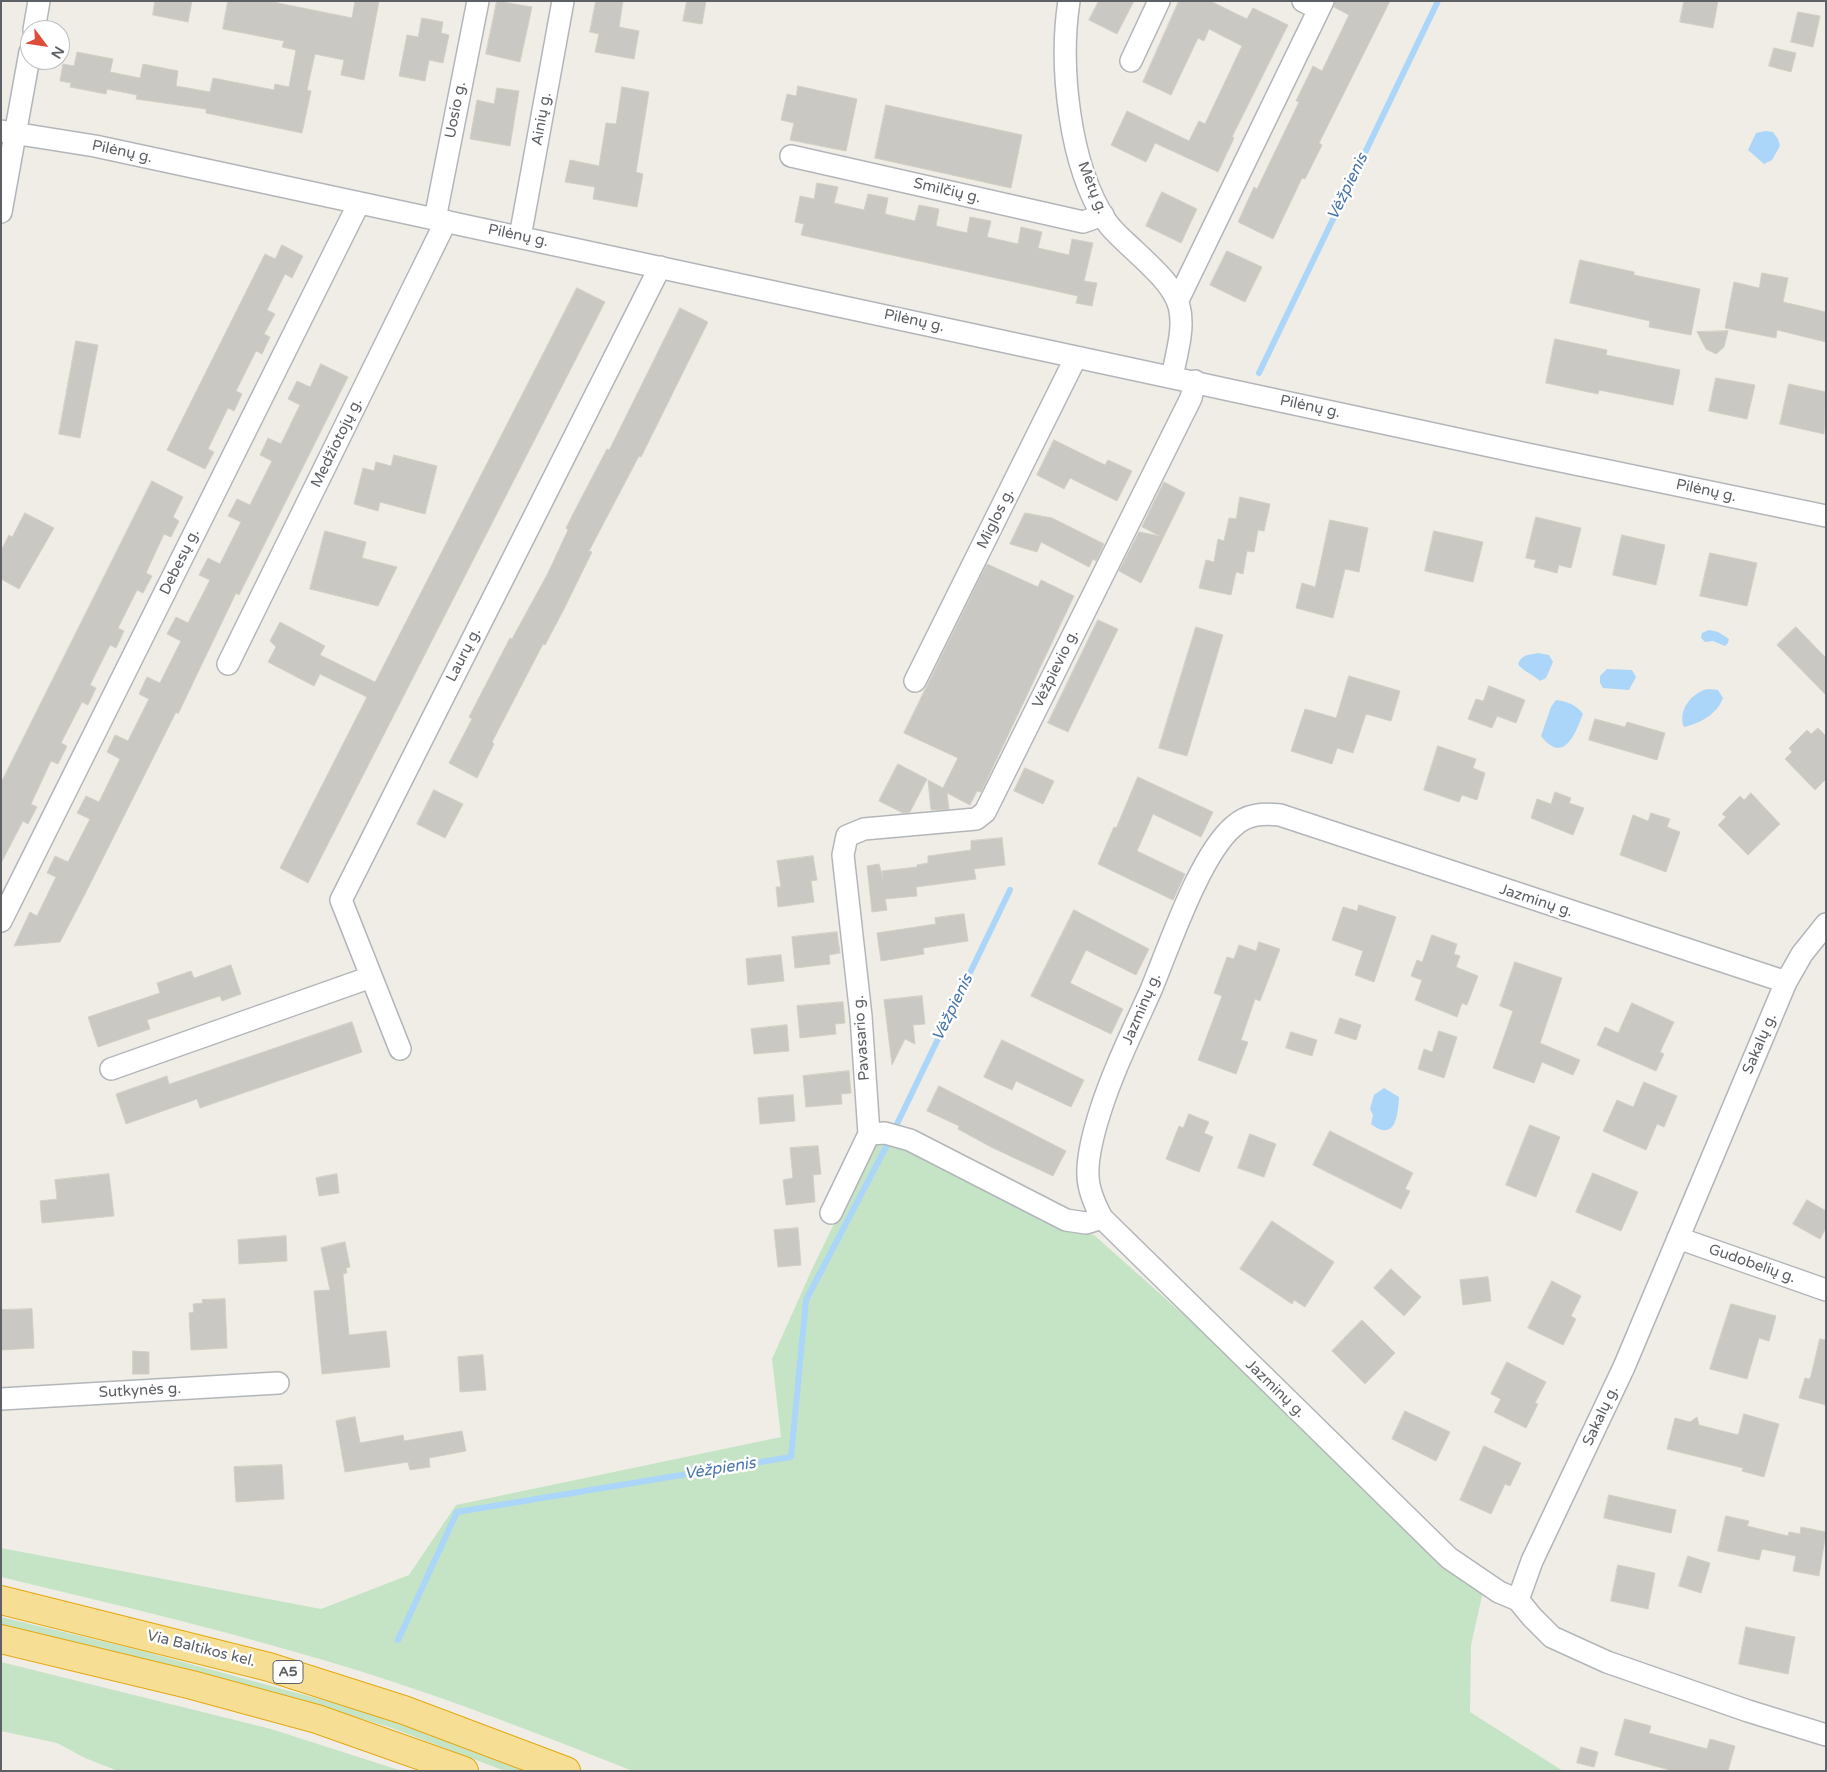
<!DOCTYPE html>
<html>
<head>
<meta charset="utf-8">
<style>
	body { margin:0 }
	#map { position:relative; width:1827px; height:1772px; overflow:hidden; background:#efede6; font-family:"Varela Round",sans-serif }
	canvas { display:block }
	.frame { position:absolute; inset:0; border:2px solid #5d6165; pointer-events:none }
	.north { position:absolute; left:20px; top:20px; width:50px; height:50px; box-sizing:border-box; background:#fff; border:1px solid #bec0c1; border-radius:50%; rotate:121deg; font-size:14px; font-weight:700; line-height:20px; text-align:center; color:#5d6165 }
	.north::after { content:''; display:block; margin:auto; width:18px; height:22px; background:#de4c3c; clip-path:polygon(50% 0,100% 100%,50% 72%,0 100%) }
</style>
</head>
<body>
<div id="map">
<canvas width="1827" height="1772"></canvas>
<div class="frame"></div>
<div class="north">N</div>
</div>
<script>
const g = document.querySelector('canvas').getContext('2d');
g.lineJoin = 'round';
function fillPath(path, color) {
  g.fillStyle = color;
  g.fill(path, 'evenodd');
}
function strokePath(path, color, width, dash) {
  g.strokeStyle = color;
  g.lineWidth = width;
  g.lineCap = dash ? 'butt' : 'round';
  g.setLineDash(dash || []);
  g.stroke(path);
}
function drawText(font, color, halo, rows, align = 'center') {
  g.font = font + ' "Varela Round",sans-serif';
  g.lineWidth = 5;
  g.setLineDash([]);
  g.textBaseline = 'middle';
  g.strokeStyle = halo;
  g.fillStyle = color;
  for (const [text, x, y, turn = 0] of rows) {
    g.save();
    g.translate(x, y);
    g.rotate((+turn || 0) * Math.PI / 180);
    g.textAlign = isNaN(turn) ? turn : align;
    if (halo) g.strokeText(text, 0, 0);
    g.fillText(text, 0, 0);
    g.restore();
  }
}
const green = new Path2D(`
	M875 1140 900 1146 1059 1228 1094 1235 1485 1583 1471 1645 1470 1712 1563 1771H633C544 1736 455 1701 363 1672 244 1635 123 1606 1 1577V1548L321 1609 409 1575 456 1505 781 1437 772 1359 813 1267Z
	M1 1617 135 1649 334 1703 390 1720 528 1771H505L389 1727 332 1710 1 1627Z
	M1 1662 271 1729 402 1771H118L85 1758 57 1743 1 1731Z`);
const water = new Path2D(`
	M1765 131 1773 132 1778 139 1780 146 1772 160 1764 164 1748 150 1756 133Z
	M1709 630 1718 632 1729 639 1728 643 1725 646 1713 641 1705 642 1701 638 1702 633Z
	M1538 653 1549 655 1553 662 1546 678 1540 681C1534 675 1521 670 1518 664 1522 654 1529 655 1538 653Z
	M1607 669 1632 670 1636 677 1629 690 1603 688 1600 683V676Z
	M1708 689 1718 690 1723 698C1717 714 1701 723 1684 727 1677 711 1692 692 1708 689Z
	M1556 700C1566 701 1577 705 1583 714 1575 734 1564 765 1541 736L1551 707Z
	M1384 1088 1399 1097C1398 1114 1396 1143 1371 1124L1373 1115 1370 1109 1374 1095Z`);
const stream = new Path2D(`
	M1259 373 1438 1
	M896 1126 1010 890
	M398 1640 457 1512 791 1457 806 1300 888 1143`);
const building = new Path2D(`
	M155 1H192L188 22 153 15Z
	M228 1H268L352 18 355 1H379L364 80 341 75 344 60 315 54 307 90 311 91 302 133 206 113V109L136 99 137 95 107 89 106 94 70 87 71 83 60 81 63 64 74 66 77 52 113 59 110 72 140 78 143 64 178 71 176 86 210 92 213 78 274 90 275 84 289 87 296 50 282 47 284 41 223 29Z
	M497 1 532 7 520 62 486 54Z
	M596 1H623L619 27 639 31 634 59 595 52 599 34 590 32Z
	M687 1H706L702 24 683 21Z
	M1099 1H1134L1117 34 1089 20Z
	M1179 1H1210L1247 19 1253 8 1288 25 1232 137 1234 138 1218 172 1155 143 1146 162 1111 145 1127 111 1189 141 1199 121 1205 124 1242 46 1209 29 1204 41 1198 38 1171 95 1143 82Z
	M1335 1H1390L1319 143 1322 145 1305 179 1302 178 1273 239 1238 222 1254 187 1257 189 1299 102 1296 101 1313 66 1322 71 1349 15 1334 7Z
	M1684 1H1718L1713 28 1680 22Z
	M1798 12 1820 16 1813 47 1791 42Z
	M422 18 443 22 441 33 449 35 443 63 429 60 425 81 399 76 407 35 418 37Z
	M1774 48 1796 53 1791 72 1769 66Z
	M798 86 857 99 846 151 790 140 794 123 781 120 787 94 796 96Z
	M622 87 649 92 636 172 643 174 637 207 593 199 595 187 565 182 570 160 599 166 606 123 616 124Z
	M497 88 519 91 510 146 470 139 477 100 494 104Z
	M886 105 1022 135 1011 188 875 158Z
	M817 183 838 187 834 203 864 210 868 194 888 198 885 214 915 221 919 205 939 209 936 226 967 233 970 217 991 221 987 237 1018 244 1021 227 1042 232 1038 248 1069 255 1072 239 1093 243 1084 281 1097 283 1092 306 1076 303 1078 296 801 235 804 224 795 222 800 196 814 199Z
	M1162 192 1197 209 1181 243 1146 226Z
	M282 245 303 256 292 278 285 274 267 310 275 314 264 334 270 337 262 354 256 351 236 391 242 394 234 411 228 408 208 449 214 452 205 469 167 450 265 254 275 259Z
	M1227 251 1262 267 1245 302 1210 285Z
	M1580 260 1634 272V275L1700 289 1691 335 1649 327 1650 321 1570 303Z
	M1762 273 1788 278 1783 302 1826 312V342L1777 330 1776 338 1725 328 1734 282 1759 288Z
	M577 288 605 302 308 883 280 868 367 697 320 674 314 686 268 662 276 647 270 641 280 622 325 646 320 655 375 682Z
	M680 308 708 322 641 457 639 456 589 551 592 552 563 611 545 645 543 644 492 742 494 744 477 778 449 763 472 719 469 717 510 638 512 639 548 573 568 530 566 528 573 514 607 449 609 450Z
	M1728 331 1724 347 1716 354 1706 349 1697 332Z
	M1555 339 1607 350 1606 355 1680 370 1673 405 1599 390 1598 394 1546 383Z
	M76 341 98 345 80 438 59 434Z
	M321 364 348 377 239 595 236 593 178 714 176 712 86 892 60 942 14 946 30 912 37 916 56 877 47 873 55 856 68 862 90 819 77 813 86 796 99 802 120 759 107 752 115 735 128 741 149 699 139 694 147 677 160 683 181 641 167 634 176 617 188 623 210 580 199 575 208 558 220 564 241 522 228 516 237 499 250 505 272 461 260 455 268 438 281 444 300 405 288 399 297 381 310 387Z
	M1716 378 1755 385 1747 419 1709 411Z
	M1789 384 1826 392 1824 434 1780 424Z
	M1054 440 1105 465 1108 460 1132 471 1117 501 1070 478 1064 489 1037 475Z
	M394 455 437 466 425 514 380 502 378 511 354 504 363 468 374 471 376 462 391 466Z
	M152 481 183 497 173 517 179 521 171 537 164 534 146 573 152 576 143 593 137 590 118 628 124 631 116 648 110 645 90 685 96 688 88 705 82 702 61 743 67 746 58 764 51 761 31 804 37 807 28 824 23 821 1 863V783Z
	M1164 482 1185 493 1141 583 1119 571 1139 532 1160 536 1142 527Z
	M1240 497 1270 504 1264 531 1258 530 1254 552 1247 551 1243 574 1236 572 1231 595 1199 588 1206 560 1214 562 1218 539 1224 541 1229 518 1236 519Z
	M25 513 54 528 19 589 1 579V551L9 535 12 537Z
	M1025 513 1052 518 1104 544 1096 561 1093 559 1089 567 1041 542 1037 552 1010 544Z
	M1536 517 1581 528 1571 568 1559 565 1557 573 1534 567 1536 560 1526 558Z
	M1330 520 1368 528 1359 572 1345 569 1333 618 1296 608 1302 583 1315 587Z
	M325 531 366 542 362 558 397 567 378 606 310 589Z
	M1434 531 1483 542 1473 582 1425 571Z
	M1622 535 1665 545 1656 585 1613 575Z
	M1710 553 1757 563 1747 606 1700 596Z
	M987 564 1038 587 1041 580 1074 596 981 792 977 791 970 805 947 793 949 809 931 810 928 780 943 788 958 758 904 733Z
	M1098 620 1118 629 1068 732 1048 723Z
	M1196 627 1223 635 1187 756 1159 748Z
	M1796 627 1826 658V695L1777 645Z
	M1349 676 1400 691 1391 721 1366 714 1353 753 1337 748 1332 764 1291 751 1305 709 1336 718Z
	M1489 686 1525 700 1516 723 1497 716 1492 728 1468 719 1476 699 1483 701Z
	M1595 719 1625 727 1627 722 1665 733 1657 760 1589 740Z
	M1818 728 1826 736V779L1815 790 1785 759 1792 752 1789 748 1807 730 1811 734Z
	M1438 746 1476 759 1473 768 1485 773 1477 800 1462 795 1459 802 1424 790Z
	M898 764 927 779 910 812 903 813 879 801Z
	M1025 768 1054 781 1043 804 1014 791Z
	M1138 777 1213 812 1201 837 1153 814 1137 851 1185 874 1173 900 1098 864 1114 827 1116 828Z
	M434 790 463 804 445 838 417 824Z
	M1555 792 1571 798 1569 803 1584 808 1573 835 1531 818 1537 799 1551 804Z
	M1751 793 1780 824 1748 855 1718 825 1726 817 1722 814 1740 796 1744 800Z
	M1651 813 1670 819 1667 827 1680 832 1666 872 1620 855 1633 815 1648 821Z
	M1002 838 1005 865 974 869 976 879 916 887 917 896 885 899 887 910 872 912 867 866 879 864 883 879 882 871 917 867V865L928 863V856L971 850V841Z
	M813 856 817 880 811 881 814 902 778 907 776 887H781L777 861Z
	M1359 905 1396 917 1374 982 1355 975 1363 951 1332 940 1343 907 1357 911Z
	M1074 910 1149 949 1136 975 1086 950 1070 983 1123 1009 1111 1034 1031 996Z
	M964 914 968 941 923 948 924 954 881 961 877 933 936 924 935 918Z
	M837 932 840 953 829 955 830 964 795 968 792 937Z
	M1432 935 1457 944 1454 954 1460 956 1456 967 1478 976 1467 1005 1462 1003 1457 1017 1415 1000 1422 980 1411 976 1417 960 1422 962Z
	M1259 942 1280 949 1260 1001 1255 999 1241 1040 1248 1042 1236 1074 1198 1060 1222 996 1214 993 1227 957 1234 959 1239 945 1256 951Z
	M781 955 784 981 748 985 746 959Z
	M1515 962 1562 978 1540 1043 1580 1060 1573 1075 1542 1062 1534 1083 1493 1068 1513 1011 1500 1006Z
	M231 965 241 994 222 1001 220 996 147 1020 150 1029 98 1047 88 1017 160 993 157 983 191 971 194 978Z
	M922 996 925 1024 913 1025 915 1044 905 1039 892 1065 884 1000Z
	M843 1002 845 1023 835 1024 836 1034 800 1038 797 1006Z
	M1632 1003 1674 1022 1660 1052 1664 1054 1656 1071 1597 1045 1605 1027 1618 1033Z
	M1340 1018 1361 1025 1356 1040 1335 1033Z
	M352 1022 362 1052 200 1108 197 1099 126 1124 116 1094 167 1076 169 1084Z
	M787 1025 789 1051 754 1054 751 1029Z
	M1439 1031 1457 1037 1444 1078 1418 1069 1424 1049 1432 1052Z
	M1291 1032 1317 1040 1312 1056 1286 1048Z
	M1002 1040 1084 1080 1071 1107 1016 1081 1012 1090 984 1077Z
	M849 1071 851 1093 841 1094 842 1104 806 1107 803 1076Z
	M1644 1082 1677 1096 1664 1127 1657 1124 1646 1150 1603 1131 1617 1100 1633 1107Z
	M939 1086 1066 1151 1053 1176 991 1147 958 1129 959 1126 927 1111Z
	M793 1095 795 1121 760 1124 758 1098Z
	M1189 1114 1209 1122 1204 1133 1213 1137 1199 1172 1166 1159 1179 1126 1183 1128Z
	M1530 1125 1560 1137 1536 1197 1506 1185Z
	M1330 1131 1413 1173 1405 1189 1410 1191 1401 1209 1313 1165Z
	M1250 1134 1276 1144 1264 1177 1238 1168Z
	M818 1146 821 1174 813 1175 815 1202 786 1205 783 1180 793 1178 790 1148Z
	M1593 1173 1638 1192 1621 1231 1576 1212Z
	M109 1174 114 1216 42 1223 40 1201 57 1199 55 1180Z
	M337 1174 339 1193 319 1196 316 1178Z
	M1807 1200 1826 1211V1228L1820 1239 1793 1224Z
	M1272 1221 1334 1262 1305 1307 1294 1300 1292 1304 1240 1269Z
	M798 1228 801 1265 778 1267 774 1230Z
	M286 1236 287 1261 239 1264 238 1240Z
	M345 1242 350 1267 346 1268 347 1273 343 1274 349 1335 386 1331 390 1367 322 1374 314 1291 330 1290 321 1248Z
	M1391 1269 1421 1297 1404 1316 1374 1288Z
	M1488 1277 1491 1301 1463 1305 1460 1280Z
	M1552 1281 1581 1296 1571 1316 1576 1319 1563 1345 1528 1328Z
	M225 1299 227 1348 191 1350 189 1313 194 1312 193 1304 203 1303 202 1300Z
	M1731 1304 1776 1316 1769 1341 1759 1338 1747 1379 1710 1369Z
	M32 1309 34 1348 1 1350V1310Z
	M1362 1320 1395 1353 1365 1384 1332 1351Z
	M1820 1339 1826 1340V1405L1799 1398 1805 1378 1810 1379Z
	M133 1351 149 1352V1374H133Z
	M483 1355 486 1390 460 1392 458 1357Z
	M1507 1362 1546 1382 1535 1403 1538 1404 1526 1428 1494 1412 1501 1399 1491 1394Z
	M1405 1411 1450 1432 1436 1461 1392 1439Z
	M1744 1414 1779 1424 1764 1477 1742 1471 1743 1468 1667 1449 1675 1418 1690 1422 1697 1417 1699 1425 1738 1435Z
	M355 1417 360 1443 403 1435 404 1441 462 1431 466 1451 429 1458 430 1467 410 1470 408 1462 345 1472 336 1421Z
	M1484 1446 1521 1463 1510 1486 1505 1484 1491 1514 1460 1500Z
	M282 1465 284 1499 236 1502 234 1467Z
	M1609 1495 1676 1510 1671 1533 1604 1518Z
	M1726 1516 1749 1521 1747 1526 1788 1536 1789 1532 1800 1534 1801 1527 1826 1532 1819 1576 1793 1571 1796 1556 1762 1549 1759 1560 1718 1551Z
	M1688 1556 1710 1563 1701 1593 1679 1586Z
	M1618 1565 1655 1573 1648 1609 1611 1601Z
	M1746 1627 1795 1637 1788 1674 1739 1664Z
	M1625 1719 1651 1726 1649 1733 1707 1749 1710 1739 1735 1746 1728 1771H1673L1615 1755Z
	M1581 1747 1598 1752 1594 1767 1577 1763Z`);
const street = new Path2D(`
	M1069 1C1059 66 1069 165 1106 221 1113 232 1126 242 1135 251 1187 299 1188 308 1172 376
	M1303 1 1319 9
	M34 30 39 1
	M1131 61 1159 1
	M1 131 95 146 1527 454 1826 516
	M791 156 1083 222 1103 215
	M1 212 30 52
	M435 219 478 1
	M520 237 563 1
	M1178 300 1323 1
	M228 664 446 221
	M915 681 1076 357
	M1 921 359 203
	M1826 924 1802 954 1786 982 1624 1367 1532 1561 1518 1600 1532 1617 1552 1637 1607 1662 1748 1711 1826 1735
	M400 1049 341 900 660 267
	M111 1069 371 977
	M869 1134 885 1133 910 1140 1066 1220 1086 1223 1102 1218
	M831 1213 869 1134 861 1016 843 855 847 836 864 829 976 819 985 812 1191 398 1195 381
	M1678 1238 1826 1290
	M1 1399 278 1383
	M1518 1600 1499 1592 1449 1558 1102 1218C1095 1205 1088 1190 1088 1175 1087 1155 1094 1131 1100 1112 1113 1071 1133 1030 1151 990 1169 947 1200 854 1234 826 1247 814 1263 813 1280 815L1786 982`);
const highway = new Path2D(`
	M1 1600 269 1667 404 1710 566 1771
	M1 1639 192 1685 317 1719 464 1771`);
const shields = [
	[288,1672,30]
];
const shieldNames = [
	["A5",288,1672]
];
const streetNames = [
	["Uosio g.",456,110,-79],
	["Ainių g.",542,119,-80],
	["Pilėnų g.",122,152,12],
	["Mėtų g.",1092,188,68],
	["Smilčių g.",947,191,13],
	["Pilėnų g.",518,236,12],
	["Pilėnų g.",914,321,12],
	["Pilėnų g.",1310,407,12],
	["Medžiotojų g.",337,443,-64],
	["Pilėnų g.",1706,491,12],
	["Miglos g.",996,519,-64],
	["Debesų g.",180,562,-64],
	["Laurų g.",464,655,-63],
	["Vėžpievio g.",1056,669,-64],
	["Jazminų g.",1536,901,18],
	["Jazminų g.",1142,1009,-67],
	["Pavasario g.",862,1038,-94],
	["Sakalų g.",1760,1044,-67],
	["Gudobelių g.",1752,1264,19],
	["Jazminų g.",1275,1389,44],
	["Sutkynės g.",140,1391,-3],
	["Sakalų g.",1601,1416,-65],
	["Via Baltikos kel.",201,1649,14]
];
const waterNames = [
	["Vėžpienis",1348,187,-64],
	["Vėžpienis",953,1008,-64],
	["Vėžpienis",720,1469,-9]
];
fillPath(green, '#c4e4c5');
fillPath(water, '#abd6f9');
strokePath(stream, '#abd6f9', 6);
fillPath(building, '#cac8c2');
strokePath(building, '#d3cfc4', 1);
strokePath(street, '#b3b6b9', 24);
strokePath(highway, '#e5a70f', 30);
strokePath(street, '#fff', 21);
strokePath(highway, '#f6df95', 28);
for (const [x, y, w] of shields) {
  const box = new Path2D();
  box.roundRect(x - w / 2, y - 11.5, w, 23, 4);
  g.fillStyle = '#fff';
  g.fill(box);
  strokePath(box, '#5d6165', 1);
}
drawText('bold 14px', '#5d6165', null, shieldNames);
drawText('15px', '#5d6165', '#fff', streetNames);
drawText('italic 16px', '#4876ab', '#fff', waterNames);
</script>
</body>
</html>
